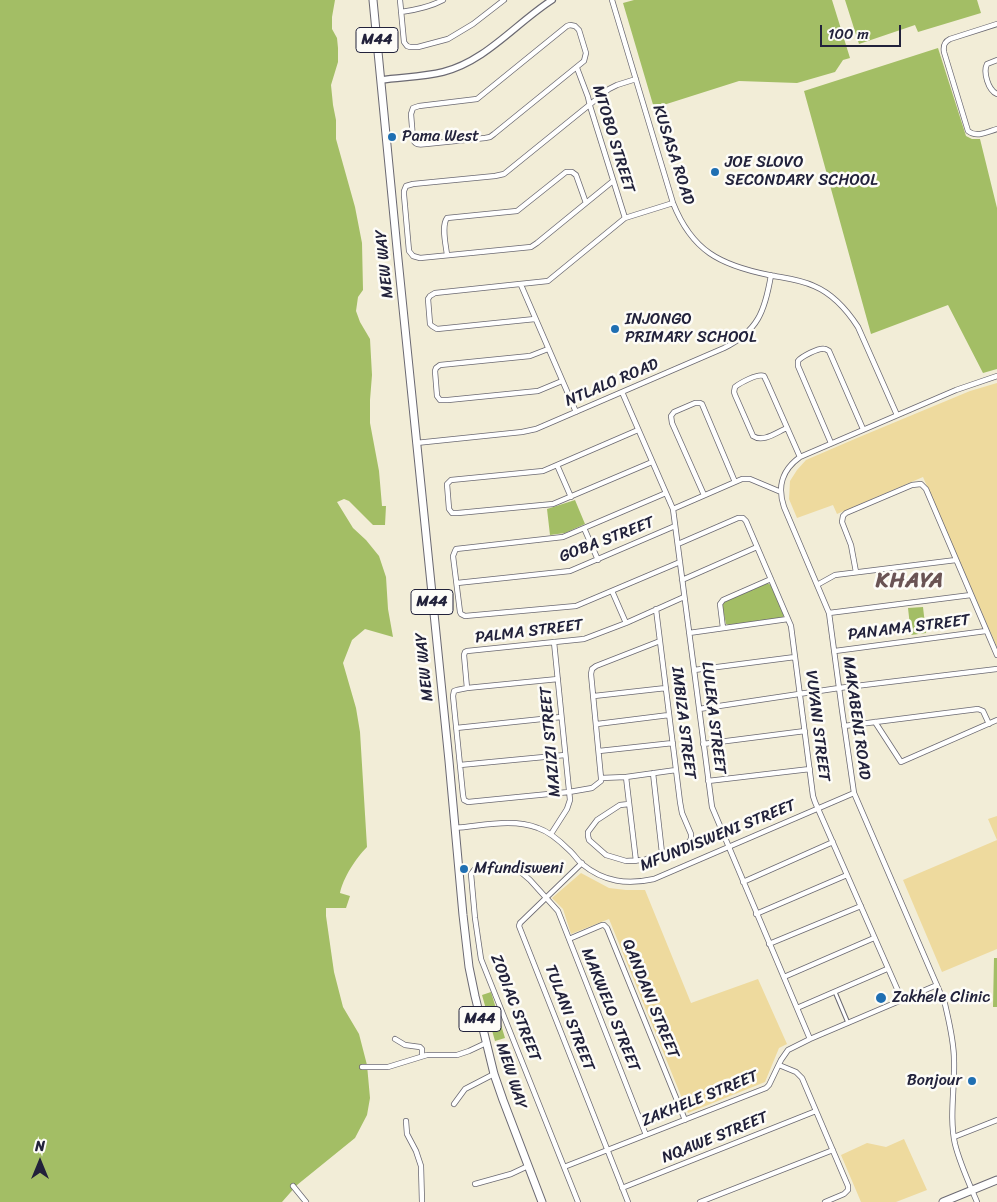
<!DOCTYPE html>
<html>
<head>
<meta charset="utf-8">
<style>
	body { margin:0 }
	#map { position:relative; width:997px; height:1202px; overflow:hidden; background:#f2edd7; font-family:Sriracha,sans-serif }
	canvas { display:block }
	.north { position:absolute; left:15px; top:1137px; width:50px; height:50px; -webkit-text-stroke:4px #fdfcf7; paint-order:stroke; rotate:0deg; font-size:14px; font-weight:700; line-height:20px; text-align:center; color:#22223b }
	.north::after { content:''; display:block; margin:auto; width:18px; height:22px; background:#22223b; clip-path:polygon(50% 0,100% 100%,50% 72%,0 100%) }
	.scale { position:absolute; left:820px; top:25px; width:81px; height:22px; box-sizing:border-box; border:2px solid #22223b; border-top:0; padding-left:6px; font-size:15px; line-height:18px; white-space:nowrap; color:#22223b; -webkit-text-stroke:4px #fdfcf7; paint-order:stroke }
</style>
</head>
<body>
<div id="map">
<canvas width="997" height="1202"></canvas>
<div class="north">N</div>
<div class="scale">100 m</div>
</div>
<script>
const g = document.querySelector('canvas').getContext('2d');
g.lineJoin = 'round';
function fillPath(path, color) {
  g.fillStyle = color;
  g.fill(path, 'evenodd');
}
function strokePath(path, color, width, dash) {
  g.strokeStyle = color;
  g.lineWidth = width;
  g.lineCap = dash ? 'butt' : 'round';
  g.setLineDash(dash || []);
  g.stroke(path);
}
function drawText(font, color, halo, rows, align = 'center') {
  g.font = font + ' Sriracha,sans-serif';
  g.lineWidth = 5;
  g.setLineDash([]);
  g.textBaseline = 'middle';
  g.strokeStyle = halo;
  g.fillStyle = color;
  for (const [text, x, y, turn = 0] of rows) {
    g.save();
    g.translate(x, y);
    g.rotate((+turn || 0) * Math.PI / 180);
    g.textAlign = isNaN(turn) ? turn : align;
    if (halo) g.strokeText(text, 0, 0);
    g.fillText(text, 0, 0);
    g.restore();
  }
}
const green = new Path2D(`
	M0 0H335L332 17V29L337 38 338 48V62L331 85 333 105 336 120V139L355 207 362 243 363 290 358 297 356 311 360 322 370 339 372 375 370 400V423L379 471 382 506H386L385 525H373L349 501 344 499 337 502 353 528 366 540 379 556 386 577 388 609 393 637 365 629 352 640 343 663 356 708 360 732 367 847C356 858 343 878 340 893L350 896 346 908H326V916L334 972 343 1007 359 1034 367 1065 370 1098 367 1115 355 1138 297 1185 282 1202H0Z
	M634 0H832L850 58 843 60 835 72 797 83 739 81 654 108 623 3Z
	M845 0H977L981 13 918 32 915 25 859 44Z
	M938 48 966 136 972 139H980L997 208V369L983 373 948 305 871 334 804 91Z
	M575 500 585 524 565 533 550 535 547 509Z
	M767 583 771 585 784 614 783 618 729 625 726 624 722 605 724 602Z
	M923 607 926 633 911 635 908 608Z
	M994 958H997V1007H993Z
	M491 992 505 1038 495 1041 482 995Z`);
const sand = new Path2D(`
	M997 383V647L923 477 837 514 833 505 797 518 789 499 790 481 797 470 806 460 857 438 970 391Z
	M997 816V949L942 972 903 880 997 840 988 819Z
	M581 873 609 888 626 890H645L691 1003 758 979 787 1044 779 1048 765 1082 688 1113 609 919 571 934 563 909 552 898Z
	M904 1139 927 1190 896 1202H861L841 1155 867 1143 886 1147Z`);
const pedestrian = new Path2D(`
	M835 992 848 1023`);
const minor = new Path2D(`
	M400 0 404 42 407 46 410 47H418L448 39 473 24 504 0
	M612 0 673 203C692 251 720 265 769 275 784 278 799 279 814 286 833 294 847 310 858 327L897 415
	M401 12C415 10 430 7 443 0
	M997 24 950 39C944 42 943 46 944 52L968 131C977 138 987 132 997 129
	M570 25 575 26 579 30 586 53 584 61 494 134 490 137 485 138 426 144C419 145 415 145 413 139L411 114 413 108 419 106 477 99 567 26Z
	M997 60 987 64C983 72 988 90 997 94
	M577 68 588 97 590 106 625 218
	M613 181 537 243 531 247 420 258 413 256 409 251 404 195V191L406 186 413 184 495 176 504 174 609 89 617 85 636 79
	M447 255C446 245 441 226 447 218L517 211 566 172H572L576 175 586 203
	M521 285 576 412
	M535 319 437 329 432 326 430 324 428 299 430 296 435 293 548 281 625 218 673 203
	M548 349 530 356 440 365 436 368 435 371 437 396 440 400H448L538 391 562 381
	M622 392 673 509 712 807 810 1039
	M787 428C777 432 763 443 753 436L735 395 734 392 735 387C740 383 758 373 764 376 765 377 765 379 766 380L800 457
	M638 430 543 471 451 480 447 484 449 509 452 513H458L553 504 652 462
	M416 443 522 432 536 429 724 348C758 331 765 311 771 275
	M831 443 798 366V361C801 357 819 347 825 349 826 349 827 350 829 351L863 429
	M557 465 571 497
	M666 493 563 537 456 549 455 551 453 556 460 612 461 614 465 616 576 606 680 562
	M704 495 672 423 671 416 674 412 695 403H700L702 404 735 482
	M673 509 742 479H750L781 492
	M584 528 598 560
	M678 544 738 518H743L746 521 791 626 813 796 815 802 902 1000
	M856 572 851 545 842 522 843 516 846 513 912 485 921 484 926 489 997 655
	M682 580 757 547
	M457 583 570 571 675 526
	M817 585 835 575 956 560
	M612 591 626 623
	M829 613 971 595
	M723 628 720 604 723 600 771 579
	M689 633 788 619
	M835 651 986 631
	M694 670 795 657
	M558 679 467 688 457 690 454 691 453 696 463 795 464 800 468 802 569 792 592 788 601 781V778L626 777 676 770
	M467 688 464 655 465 652 467 651 584 639 626 623 684 597
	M594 696 666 688
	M699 709 839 688 997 669
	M875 722 901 762 997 720
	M597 724 669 715
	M844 726 978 709 983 711 989 724
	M456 728 561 717
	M703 744 805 731
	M599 751 673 743
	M460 765 565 755
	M653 773 662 853
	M626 777 636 861
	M601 778 591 674 592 669 596 666 660 641
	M708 781 810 769
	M629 804 620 805 597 820 588 832V836L589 840 606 855 626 861 644 860 688 843 691 839V834L682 813 680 802 656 609
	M455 828C482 826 512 818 538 828 550 832 560 841 569 850 574 854 577 860 582 864 604 882 627 885 654 879L854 793
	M551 834 567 809 570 800 554 642
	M582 863 520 923 519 926 628 1202
	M743 882 833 842
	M756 914 847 875
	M569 939 602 925H604L607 928 685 1120
	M769 944 861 906
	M784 977 874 938
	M797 1008 887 969
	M395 1039 405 1045 420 1047 422 1049V1056
	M779 1065 796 1072 802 1078 848 1186V1190L844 1194 825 1202
	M362 1067H388L427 1055H457L469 1051 486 1043
	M454 1104 465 1089 494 1074
	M406 1121 407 1134 416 1151 421 1166 422 1202
	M954 1137 997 1120
	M564 1167 766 1088 769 1085 781 1060 788 1050 810 1039 937 985
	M475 1184 511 1174 528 1166
	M293 1186 306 1202
	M622 1188 816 1111
	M578 1202 481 959 475 918 471 874 474 870 515 867 530 880 558 911 646 1135
	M700 1202 833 1150
	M977 1202C969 1183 960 1164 955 1144 949 1117 955 1088 954 1060 954 1041 949 1022 945 1004L854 793 842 710 829 613 784 507C777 486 782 470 800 457L956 390 997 376`);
const tertiary = new Path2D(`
	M381 80C401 77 423 77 443 72 486 61 515 24 552 0`);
const primary = new Path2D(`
	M373 0 398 259 449 761 463 915 469 967 475 996 494 1074 503 1100 542 1202
	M943 1202 997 1180`);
const markers = [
	[392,137,5,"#1f6fb2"],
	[715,172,5,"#1f6fb2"],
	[615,329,5,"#1f6fb2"],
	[464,869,5,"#1f6fb2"],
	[881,998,6,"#1f6fb2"],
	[972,1081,5,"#1f6fb2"]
];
const shields = [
	[377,40,42],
	[432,602,42],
	[480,1019,42]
];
const shieldNames = [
	["M44",377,40],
	["M44",432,602],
	["M44",480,1019]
];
const poiNames = [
	["Pama West",402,137],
	["JOE SLOVO",725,163],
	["SECONDARY SCHOOL",725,181],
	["INJONGO",625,320],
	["PRIMARY SCHOOL",625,338],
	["Mfundisweni",474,869],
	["Zakhele Clinic",892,998],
	["Bonjour",962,1081,"right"]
];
const streetNames = [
	["MTOBO STREET",613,139,73],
	["KUSASA ROAD",673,155,72],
	["MEW WAY",385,264,-96],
	["NTLALO ROAD",612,383,-23],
	["GOBA STREET",607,540,-21],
	["PANAMA STREET",909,628,-7],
	["PALMA STREET",529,632,-7],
	["MEW WAY",425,667,-96],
	["LULEKA STREET",713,718,83],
	["MAKABENI ROAD",856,718,82],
	["IMBIZA STREET",683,723,83],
	["VUYANI STREET",817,726,83],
	["MAZIZI STREET",551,742,-95],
	["MFUNDISWENI STREET",718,836,-22],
	["QANDANI STREET",650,999,68],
	["ZODIAC STREET",515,1008,69],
	["MAKWELO STREET",610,1010,68],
	["TULANI STREET",569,1018,69],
	["MEW WAY",511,1076,72],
	["ZAKHELE STREET",700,1099,-22],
	["NQAWE STREET",715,1138,-22]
];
const districtNames = [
	["KHAYA",910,582]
];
fillPath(green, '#a3be65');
fillPath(sand, '#eeda9e');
strokePath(pedestrian, '#6b6972', 5);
strokePath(minor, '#6b6972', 6);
strokePath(tertiary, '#6b6972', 8);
strokePath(primary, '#6b6972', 9);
strokePath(pedestrian, '#fff', 3);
strokePath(minor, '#fff', 4.5);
strokePath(tertiary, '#fff', 5.5);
strokePath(primary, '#fff', 7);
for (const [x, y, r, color] of markers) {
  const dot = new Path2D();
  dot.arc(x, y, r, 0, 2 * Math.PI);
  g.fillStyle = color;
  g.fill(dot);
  strokePath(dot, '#fdfcf7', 2);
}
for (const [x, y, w] of shields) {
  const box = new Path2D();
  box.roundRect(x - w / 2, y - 12.5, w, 25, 4);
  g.fillStyle = '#fdfcf7';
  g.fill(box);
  strokePath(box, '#22223b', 1);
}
drawText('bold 15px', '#22223b', null, shieldNames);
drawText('16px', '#22223b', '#fdfcf7', poiNames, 'left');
drawText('16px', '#22223b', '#fdfcf7', streetNames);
g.letterSpacing = '1px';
drawText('bold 21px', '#6a5454', '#fdfcf7', districtNames);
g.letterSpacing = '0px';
</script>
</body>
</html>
